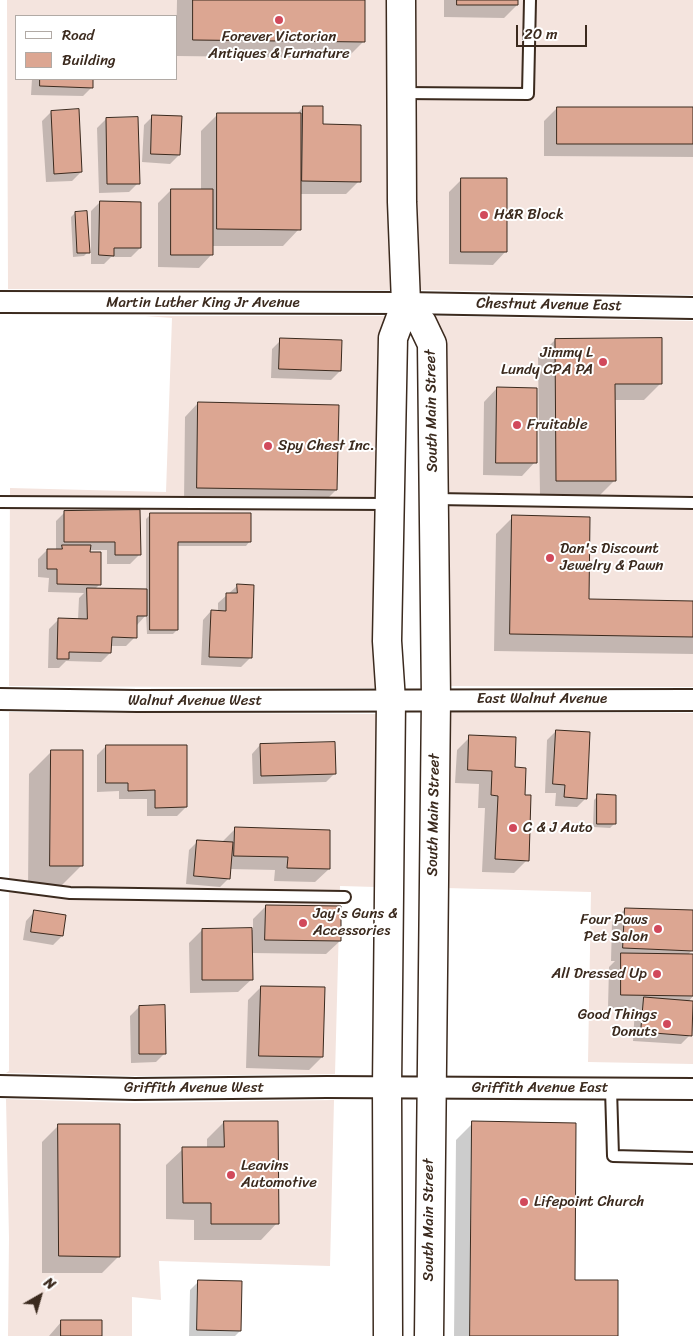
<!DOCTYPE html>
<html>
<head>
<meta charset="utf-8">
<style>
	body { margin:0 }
	#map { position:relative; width:693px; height:1336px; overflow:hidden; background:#fff; font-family:Sriracha,sans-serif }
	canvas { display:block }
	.legend { position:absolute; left:15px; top:15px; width:162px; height:65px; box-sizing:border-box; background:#fff; border:1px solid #b1aaa5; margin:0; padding:6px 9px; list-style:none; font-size:15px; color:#3b2a1e }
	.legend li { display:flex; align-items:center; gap:10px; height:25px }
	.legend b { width:25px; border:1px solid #b1aaa5 }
	.north { position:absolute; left:15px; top:1271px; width:50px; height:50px; -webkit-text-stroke:4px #fff; paint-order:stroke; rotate:38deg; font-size:14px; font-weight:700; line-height:20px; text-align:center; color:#3b2a1e }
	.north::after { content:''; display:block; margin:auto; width:18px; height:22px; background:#3b2a1e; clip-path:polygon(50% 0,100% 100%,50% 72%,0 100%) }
	.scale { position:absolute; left:516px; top:25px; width:71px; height:22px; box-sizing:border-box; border:2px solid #3b2a1e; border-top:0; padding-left:6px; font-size:15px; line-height:18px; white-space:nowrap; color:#3b2a1e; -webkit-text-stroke:4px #fff; paint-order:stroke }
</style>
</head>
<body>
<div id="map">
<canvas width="693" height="1336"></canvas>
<ul class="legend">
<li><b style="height:6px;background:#fff"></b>Road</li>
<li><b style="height:14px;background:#dca692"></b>Building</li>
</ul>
<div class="north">N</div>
<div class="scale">20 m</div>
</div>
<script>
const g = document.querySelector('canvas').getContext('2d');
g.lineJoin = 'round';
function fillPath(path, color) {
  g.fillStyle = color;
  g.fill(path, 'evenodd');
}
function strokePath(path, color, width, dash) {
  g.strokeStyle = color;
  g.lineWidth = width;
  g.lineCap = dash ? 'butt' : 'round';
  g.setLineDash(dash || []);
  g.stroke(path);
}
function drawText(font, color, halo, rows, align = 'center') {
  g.font = font + ' Sriracha,sans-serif';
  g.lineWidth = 4;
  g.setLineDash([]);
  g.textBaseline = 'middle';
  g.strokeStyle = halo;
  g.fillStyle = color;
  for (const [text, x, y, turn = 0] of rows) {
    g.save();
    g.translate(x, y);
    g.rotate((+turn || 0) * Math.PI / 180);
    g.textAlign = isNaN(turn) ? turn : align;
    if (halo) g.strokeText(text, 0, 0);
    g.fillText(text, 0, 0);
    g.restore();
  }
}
const built = new Path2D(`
	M7 0H389L392 290 8 289ZM16 16H176V79H16Z
	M414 0H693V295L418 290 415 200Z
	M145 316H388L377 688 9 686 10 488 166 492 172 318Z
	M434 316 693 321V687L448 686Z
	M9 712 378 714 376 887 340 886 335 1074 137 1076 6 1073 9 1071Z
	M448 712 693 713V1064L588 1062 591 892 446 888Z
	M6 1099 133 1103 334 1100 330 1266 159 1261 161 1300 132 1297V1336H8L9 1238Z`);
const shadow = new Path2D(`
	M177 0H364V41L347 58 176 56Z
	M444 0H517V5L504 18 444 17Z
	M32 79H92V87L83 96 31 95Z
	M303 107 322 126 359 181 346 194H300L299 229 283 246H212V254L199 268 158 267V203L171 190H201V131L218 114 296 115Z
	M557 108H693V157L544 156V121Z
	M78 111 81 172 72 181 46 182 42 121 51 112Z
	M153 116 179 155 170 164 142 162 144 125Z
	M106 119 138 183 129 192 99 193 97 128Z
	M462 179 506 251 493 265 449 264V192Z
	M100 202 140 248 131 257H111L104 264H91V211Z
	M75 213 88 252 84 256 73 257 71 217Z
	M281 340 340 371 331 380 271 378 272 349Z
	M555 340 661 383 644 400H614L615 480 598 497H540L538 357Z
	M497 388 535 462 522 476 483 475 484 402Z
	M198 403 336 490 323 503 184 501 185 417Z
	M65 512 139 555 130 564H107V550H87L100 584 95 589 146 590V519L150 515 250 541 246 546H177V630L173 634H147L146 615 137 625 135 637 126 646H110V653L101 662 66 661 59 668H48L49 629 58 620H78L79 598 84 593 48 592 49 578 38 577V559L47 550H56V521Z
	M513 517 587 600 691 602 693 600V654L494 651 496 534Z
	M237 586 250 658 241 667 201 665 203 620 211 611 218 612V603Z
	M556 731 586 798 577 807 555 806 556 793H545L547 740Z
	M470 737 513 768 523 796 527 860 514 873 482 872 485 808H478L479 784 455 783 457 750Z
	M260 745 335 773 326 782 253 784 252 754Z
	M106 746 186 807 177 816H147V799H119V791L97 792V755Z
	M52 751 81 866 59 888H28L29 774Z
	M598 796 615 823 610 828 593 827 594 800Z
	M236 828 329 869 315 882 274 881 275 870 230 869 229 878 220 887 186 884 189 850 198 841 222 842Z
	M266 906 340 941 326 954 251 953 252 979 238 992 190 993 189 943 202 930H253V919Z
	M625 909 693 912 692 950 688 955H693V996L688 1002 690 1035 681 1044 633 1041 635 1008H608L609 967 615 961H611L612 922Z
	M34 912 65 916 62 936 53 945 23 940 26 921Z
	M261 987 322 1057 309 1070 246 1068 248 1000Z
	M139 1007 164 1054 156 1062 131 1063 130 1016Z
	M224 1122 277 1223 261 1240H194V1220L166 1219V1165L183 1149 207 1148V1139Z
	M473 1123 574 1281 616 1336H454L456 1140Z
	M59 1125 119 1256 102 1273H42V1142Z
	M199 1281 240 1331 235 1336H189L190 1290Z
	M62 1321 101 1336H49Z`);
const building = new Path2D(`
	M193 0H365V42L193 40Z
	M457 0H518V5H457Z
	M40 79H93V88L40 86Z
	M303 106H323V124L361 125V182L302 181Z
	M557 107H693V144H557Z
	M79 109 82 172 54 174 51 111Z
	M217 113H301V230L217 229Z
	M152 115 182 116 180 155 151 154Z
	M138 117 140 184H107L106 118Z
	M461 178H507V252H461Z
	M171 189H213V255H171Z
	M100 201 141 202V248H114V256L99 255Z
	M87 211 90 253H77L75 212Z
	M280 338 342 340 341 371 279 369Z
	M662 338V384H615L616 481H556L555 339Z
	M497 387 537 388V463H496Z
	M198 402 339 405 337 490 197 488Z
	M140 510 141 555H115V542H64V511Z
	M150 513H251V542H178V630H150Z
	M512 515 590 517 589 599 693 601V637L510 634Z
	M62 545H91L90 552H101V585L57 584V569H47V549H62Z
	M237 584 254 585 252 658 209 657 211 610 226 611V593H237Z
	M87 588 147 589V616H137V638L112 637 111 653 69 652V659H57L58 618 87 619Z
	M556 730 590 732 587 799 564 797 565 785 553 784Z
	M469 735 516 737 515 767 526 768 525 795H531L529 861 495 859 498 796 491 795 492 771 468 770Z
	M335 742 336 774 261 776 260 744Z
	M106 745H187V807L155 808V790L128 791V783H106Z
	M51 750H83V866H50Z
	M597 794 616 795V824H597Z
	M235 827 330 830V869L287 868 288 857 234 856Z
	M197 840 233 842 230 879 194 876Z
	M266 905 341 906V941L265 940Z
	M625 908 693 910V951L623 948Z
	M34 910 66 915 63 936 31 932Z
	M252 928 253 980H202V929Z
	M621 953 693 954V996L621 995Z
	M261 986 325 987 323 1057 259 1056Z
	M644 997 693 1001 692 1036 641 1032Z
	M165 1005 166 1054H139V1006Z
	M224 1121H278L279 1224H211V1203H183L182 1147H224Z
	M472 1121 576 1123 575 1280H618V1336H470Z
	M58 1124H120V1257L59 1256Z
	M198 1280 242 1281 241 1331 197 1330Z
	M61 1320H102V1336H61Z`);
const lane = new Path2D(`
	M403 93 528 94 530 0
	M435 499 693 503
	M0 502 389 504
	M0 884 70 893 345 897
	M611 1089 613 1156 693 1158`);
const street = new Path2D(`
	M0 302 406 303 693 308
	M0 699 137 701 693 700
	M0 1086 135 1089 327 1087 693 1089`);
const secondary = new Path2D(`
	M406 303 422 323 432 344 436 699 429 1336
	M388 1336 387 1087 391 701 387 641 393 338 406 303 402 202 401 0`);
const markers = [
	[279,20,5,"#d1495b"],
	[484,215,5,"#d1495b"],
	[603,362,5,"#d1495b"],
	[517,425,5,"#d1495b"],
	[268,446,5,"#d1495b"],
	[550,558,5,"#d1495b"],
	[513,828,5,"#d1495b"],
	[303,923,5,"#d1495b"],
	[658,929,5,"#d1495b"],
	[657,974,5,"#d1495b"],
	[667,1024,5,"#d1495b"],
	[231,1175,5,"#d1495b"],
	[524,1202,5,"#d1495b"]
];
const poiNames = [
	["Forever Victorian",279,37,"center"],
	["Antiques & Furnature",279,54,"center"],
	["H&R Block",494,215],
	["Jimmy L",593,353,"right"],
	["Lundy CPA PA",593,370,"right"],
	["Fruitable",527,425],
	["Spy Chest Inc.",278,446],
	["Dan's Discount",560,549],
	["Jewelry & Pawn",560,566],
	["C & J Auto",523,828],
	["Jay's Guns &",313,914],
	["Accessories",313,931],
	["Four Paws",648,920,"right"],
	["Pet Salon",648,937,"right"],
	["All Dressed Up",647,974,"right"],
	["Good Things",657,1015,"right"],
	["Donuts",657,1032,"right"],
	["Leavins",241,1166],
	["Automotive",241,1183],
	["Lifepoint Church",534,1202]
];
const streetNames = [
	["Martin Luther King Jr Avenue",203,303],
	["Chestnut Avenue East",549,305,1],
	["South Main Street",432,411,-91],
	["East Walnut Avenue",542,699],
	["Walnut Avenue West",195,701],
	["South Main Street",434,815,-89],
	["Griffith Avenue West",194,1088],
	["Griffith Avenue East",540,1088],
	["South Main Street",429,1220,-90]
];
fillPath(built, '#f4e4de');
fillPath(shadow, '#0003');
fillPath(building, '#dca692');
strokePath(building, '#3b2a1e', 1);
strokePath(lane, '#3b2a1e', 14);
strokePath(street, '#3b2a1e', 24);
strokePath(secondary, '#3b2a1e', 31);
strokePath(lane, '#fff', 10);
strokePath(street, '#fff', 20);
strokePath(secondary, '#fff', 28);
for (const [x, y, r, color] of markers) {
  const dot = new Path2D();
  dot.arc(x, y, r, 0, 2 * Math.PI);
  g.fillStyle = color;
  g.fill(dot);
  strokePath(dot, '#fff', 2);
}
drawText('15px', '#3b2a1e', '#fff', poiNames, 'left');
drawText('15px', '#3b2a1e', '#fff', streetNames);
</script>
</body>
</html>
